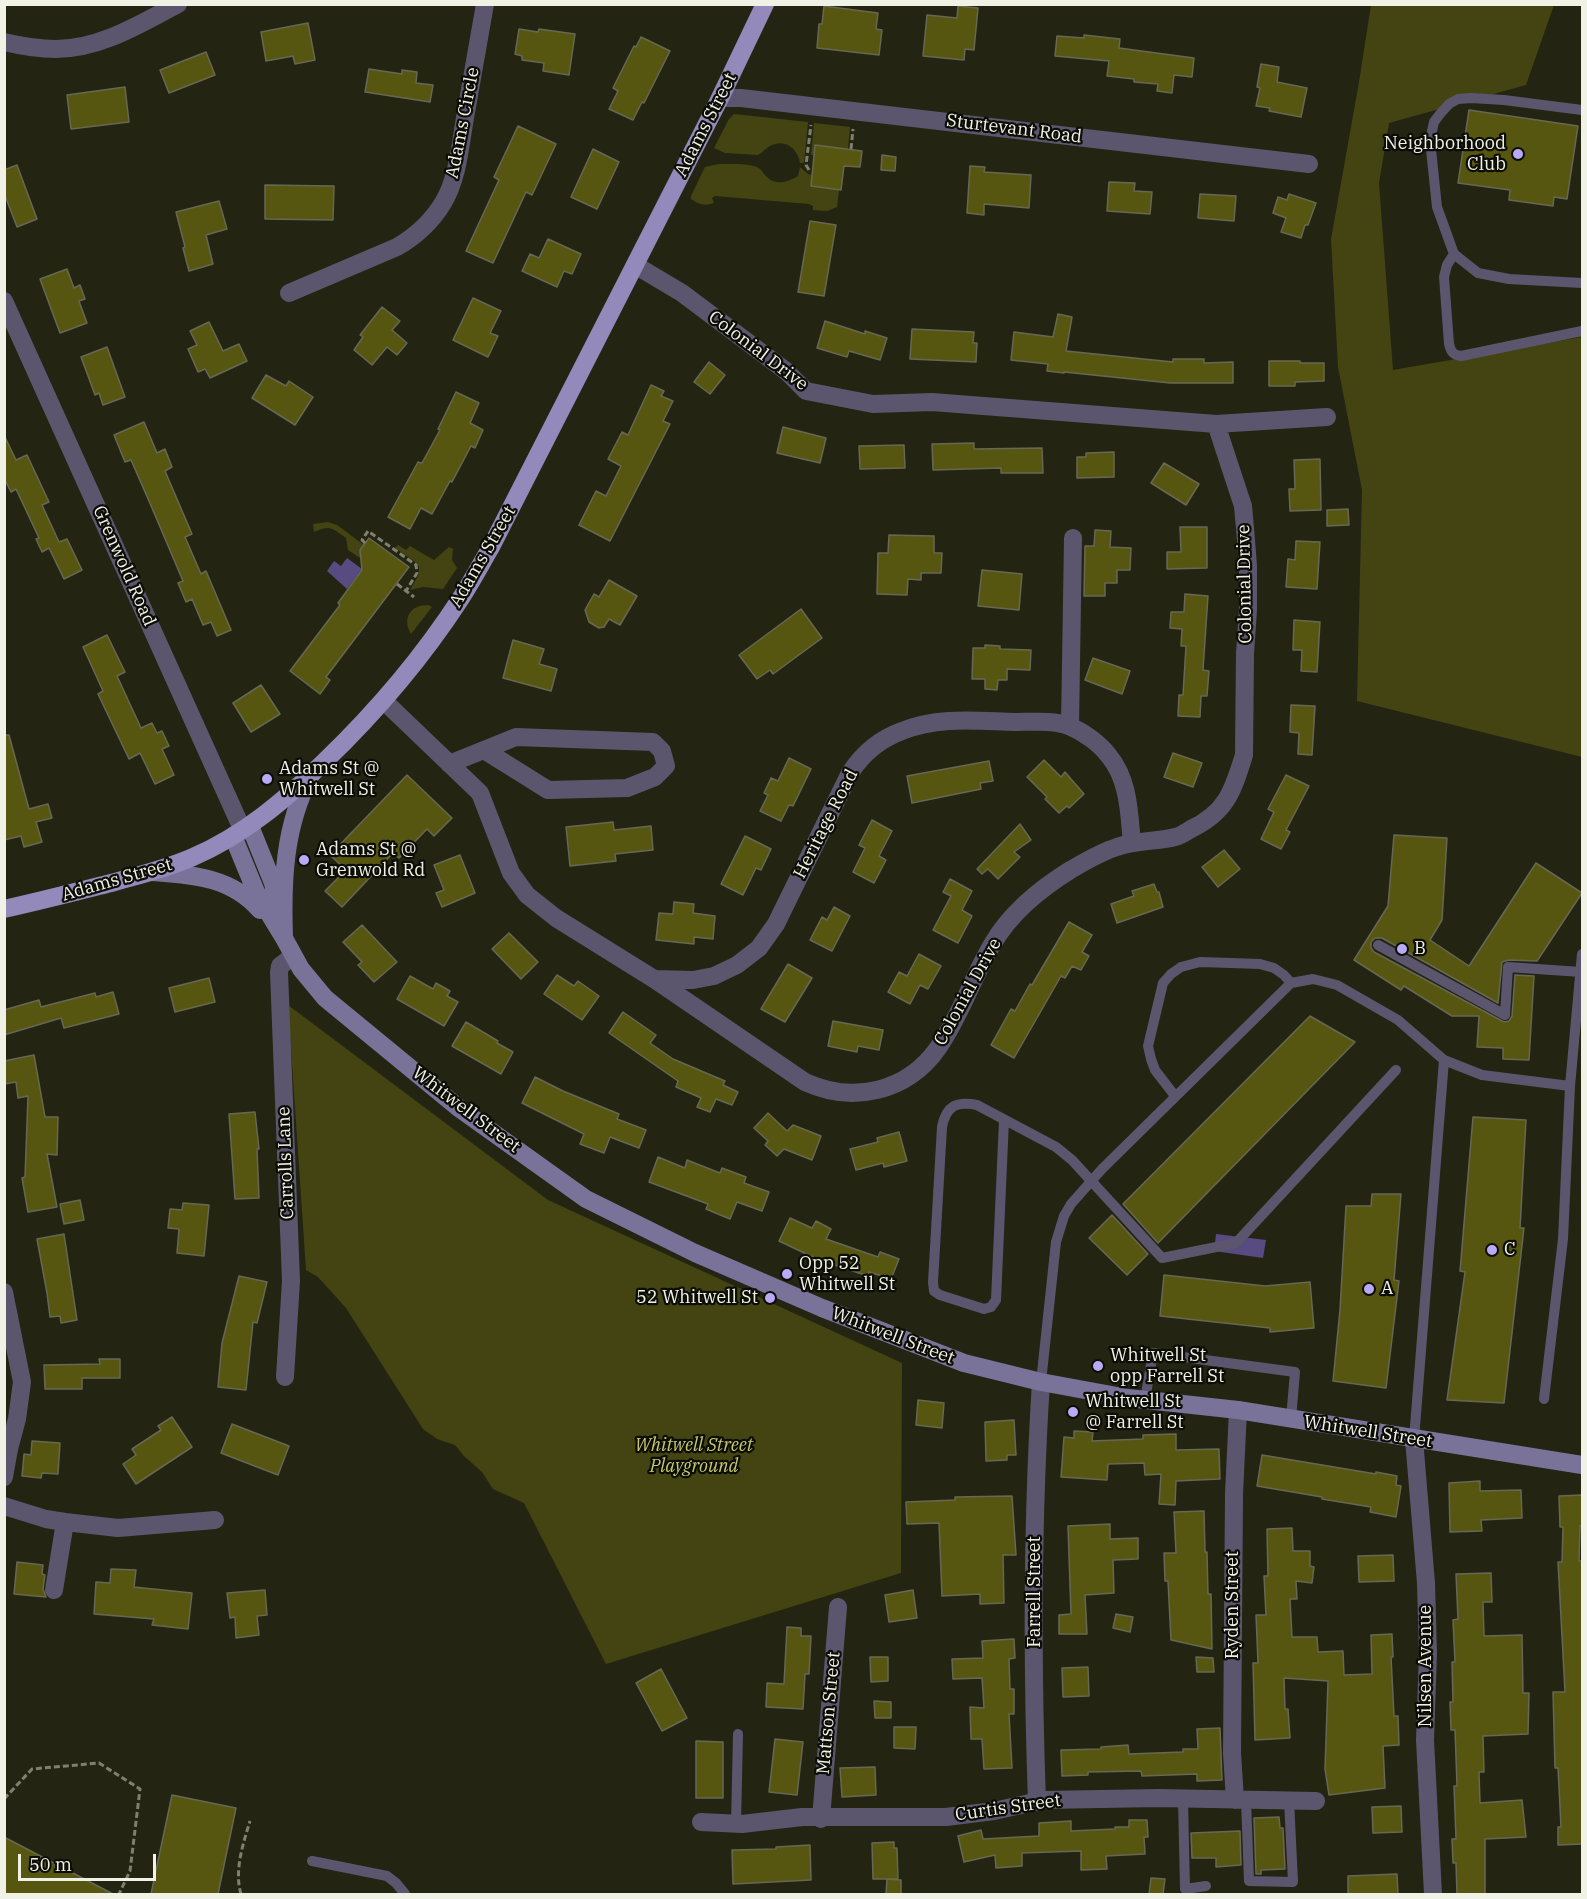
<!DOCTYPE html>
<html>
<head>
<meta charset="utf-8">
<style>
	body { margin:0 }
	#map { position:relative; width:1587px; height:1899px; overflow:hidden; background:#242412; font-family:"IBM Plex Serif",serif }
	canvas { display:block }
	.frame { position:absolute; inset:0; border:6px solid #f1f2e6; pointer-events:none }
	.scale { position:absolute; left:18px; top:1854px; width:138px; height:27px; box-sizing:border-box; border:3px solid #f1f2e6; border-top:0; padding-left:8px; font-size:18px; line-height:21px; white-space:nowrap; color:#f1f2e6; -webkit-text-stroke:4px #0c0d06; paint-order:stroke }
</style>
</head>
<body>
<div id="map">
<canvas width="1587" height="1899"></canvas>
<div class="frame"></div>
<div class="scale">50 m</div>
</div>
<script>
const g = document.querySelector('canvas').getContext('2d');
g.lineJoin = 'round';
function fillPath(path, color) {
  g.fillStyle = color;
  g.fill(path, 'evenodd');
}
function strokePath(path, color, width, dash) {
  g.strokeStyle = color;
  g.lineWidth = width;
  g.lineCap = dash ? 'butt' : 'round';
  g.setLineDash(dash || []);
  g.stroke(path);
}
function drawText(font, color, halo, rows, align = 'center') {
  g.font = font + ' "IBM Plex Serif",serif';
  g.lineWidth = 4.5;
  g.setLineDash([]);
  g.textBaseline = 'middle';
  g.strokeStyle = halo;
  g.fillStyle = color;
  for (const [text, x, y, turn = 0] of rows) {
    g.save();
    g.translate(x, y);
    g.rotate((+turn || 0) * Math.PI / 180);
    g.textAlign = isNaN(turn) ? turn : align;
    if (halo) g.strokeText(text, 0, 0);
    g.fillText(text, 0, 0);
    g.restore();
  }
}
const green = new Path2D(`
	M1371 5H1554L1526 85 1389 123 1379 183 1393 370 1582 337V757L1357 701 1362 490 1338 367 1331 239 1359 82Z
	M734 114 808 122 804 163H800C798 149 785 138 770 146 766 148 762 153 758 155L725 153 714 148 729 119Z
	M814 123 850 127 848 149 815 145 814 155H811Z
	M719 164C730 164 747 163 757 167 762 169 763 174 767 177 776 186 788 182 798 176L800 167 808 174 812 175 811 186 839 190 837 207 827 211 813 210V206L809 204 715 196 712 198 714 203C704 206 700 205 691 199V196L705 167Z
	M328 522 337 525 364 545 360 550V558L348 550 346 538C331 527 330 525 314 532L313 524Z
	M398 545 406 550 410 546 434 560 449 547 453 549 452 560 457 568 443 589 423 587 410 590 419 574V567L414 561 395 548Z
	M428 605 432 607 411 634C402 618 410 605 428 605Z
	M288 1005 548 1200 902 1363 901 1573 606 1664 524 1503 493 1489 482 1472 464 1456 455 1445 437 1439 423 1429 346 1308 318 1277 306 1270Z`);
const water = new Path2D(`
	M347 558 362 569 347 589 327 571 334 561 341 566Z
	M1216 1234 1266 1240 1263 1258 1214 1251Z`);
const building = new Path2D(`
	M824 6 878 13 876 29 882 30 879 55 817 48 819 24H822Z
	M958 6 978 8 974 50 965 49 964 60 923 56 927 15 957 18Z
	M308 23 315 60 295 64 293 56 266 61 261 32Z
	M519 29 538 32 539 29 575 34 569 75 543 71 544 63 522 60V56L515 54Z
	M1084 35 1120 39 1119 48 1194 58 1192 77 1174 75 1172 93 1157 91 1158 84 1134 82V79L1107 76 1109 61 1055 56 1057 36 1084 38Z
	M641 37 670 51 644 103 642 102 633 120 609 109 618 91 613 88 634 46 636 47Z
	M206 52 215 75 169 93 160 70Z
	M1261 64 1279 67 1277 82 1307 88 1301 117 1269 111 1270 108 1256 106 1260 88 1257 87Z
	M369 69 402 74V70L417 72 416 83 433 85 430 102 365 92Z
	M125 87 129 122 71 129 67 95Z
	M1469 110 1578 126 1567 199 1554 197 1553 206 1509 200 1510 190 1458 183Z
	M518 126 556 144 532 195 526 192 493 263 466 251 499 180 494 177Z
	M815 145 862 151 860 167 844 166 841 190 811 186Z
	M593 149 619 162 597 209 571 197Z
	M882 155 896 157 895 171 881 170Z
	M17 165 37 219 17 227 4 193V170Z
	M970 166 985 167 984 172 1031 175 1029 208 984 204V215L967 213Z
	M1109 182 1135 183 1134 191 1152 192 1150 214 1107 211Z
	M265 185 334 186 333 220 265 219Z
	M1200 194 1236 196 1234 221 1198 218Z
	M1289 194 1316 203 1308 225H1305L1301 238 1281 232 1286 218 1273 213 1278 197 1287 200Z
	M219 201 227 229 206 235 213 264 189 271 183 248 185 247 176 212Z
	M810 221 836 225 824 296 798 292Z
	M548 239 581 254 572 274 564 271 557 287 522 271 530 254 539 258Z
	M67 269 74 288 80 285 85 299 79 301 87 323 60 333 40 279Z
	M473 298 501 311 490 333 498 336 488 357 453 340Z
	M382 307 400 321 392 330 407 343 397 355 387 347 372 365 354 350 363 337 360 335Z
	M1058 314 1072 317 1066 351 1173 362V359H1204V363L1233 362V383H1170L1064 372V373L1047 371 1048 364 1011 360 1014 332 1053 337Z
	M825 321 865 334V331L887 338 880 360 849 351 847 357 817 348Z
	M209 322 223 351 239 344 247 361 210 378 205 369 198 372 188 349 197 345 190 331Z
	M912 329 974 332 973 343H977L976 362 910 359Z
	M107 347 125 397 103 405 99 393 95 395 81 357Z
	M1269 361H1300V363H1324V381L1295 382V386H1269Z
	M709 362 725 375 710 394 694 382Z
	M266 375 286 386 289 381 313 397 295 425 252 398Z
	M651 385 664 391 661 396 673 401 663 421 670 424 610 541 579 525 596 491 606 496 621 466 608 459 622 432 628 435Z
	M456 392 479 403 470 423 483 430 475 448 471 446 452 482 450 481 432 514 421 508 410 529 388 517 418 462 422 463 440 430 438 429Z
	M144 422 157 453 165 449 172 467 165 471 192 534 185 537 201 574 206 571 231 630 217 636 211 622 203 625 192 599 186 602 178 583 183 581 149 501 131 460 125 462 114 435Z
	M783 427 826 438 820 463 777 453Z
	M4 435 16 460 27 455 49 502 42 505 59 542 67 539 82 570 64 579 49 548 42 552 36 539 39 538 16 489 11 492 4 478Z
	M974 443V449L1042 448 1043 473H1001V468L933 470 932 444Z
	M904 445 905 468 860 469 859 446Z
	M1114 452V477L1077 478V457H1086V453Z
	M1320 459 1321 510 1290 511 1289 489H1295L1294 460Z
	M1164 463 1199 484 1186 505 1151 483Z
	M1348 509 1349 525 1327 526V510Z
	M1180 527H1207V568L1167 569V552H1181Z
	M1095 530 1111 531 1110 547 1131 548 1130 570H1117V583H1105V596H1084L1085 546H1094Z
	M889 535 934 536V553H942L941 573H921V580L908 579 907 595 877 594 878 553H888Z
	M369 538 409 567 326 677 330 680 320 694 290 671 340 605 338 603 362 570 360 550Z
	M1296 541 1320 542 1317 589 1286 587 1288 559 1295 560Z
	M982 570 1022 574 1019 610 978 606Z
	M609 580 637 596 620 625 609 619 604 627 599 628 589 622 585 610 594 594 599 597Z
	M1185 594 1208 596 1203 670 1209 671 1207 696H1201L1200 717 1178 716 1179 695H1183L1186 646H1181L1182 629 1170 628 1171 612H1184Z
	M801 609 822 638 773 674 770 670 757 679 739 655Z
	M1294 620 1320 622 1317 672 1301 671 1302 650H1293Z
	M107 635 125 672 117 676 141 728 152 723 157 733 162 731 169 746 162 749 174 775 155 784 140 753 129 759 98 694 103 691 83 647Z
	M513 640 544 649 539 664 557 669 551 691 503 678Z
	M985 645 1000 646V649L1031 650 1030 670 1007 669V680H998L997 690 985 689V679H972L973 648H985Z
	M1093 658 1130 671 1122 694 1085 680Z
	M261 685 280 714 251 732 233 703Z
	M1291 705 1315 706 1312 755 1298 754 1299 733 1290 732Z
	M4 735H9L29 809 48 804 52 818 36 822 42 842 24 847 21 836 4 840Z
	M1173 753 1202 763 1193 787 1164 777Z
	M789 758 811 769 793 806 789 805 781 821 760 811 768 795 764 793 771 778 778 781Z
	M1044 760 1061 777 1065 772 1084 794 1069 808 1067 806 1059 813 1045 799 1047 797 1027 777Z
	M989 761 993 781 980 783 981 789 912 803 907 776Z
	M407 775 452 818 434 836 427 829 399 858 393 853 342 907 325 891 346 870 330 855Z
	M1286 775 1309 786 1286 830 1290 832 1281 849 1261 839 1274 812 1268 809Z
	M872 820 892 831 879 856 886 860 874 883 853 872 865 848 859 845Z
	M613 822 614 830 651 826 653 850 615 854 616 861 570 866 566 827Z
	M1020 824 1031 840 1014 852 1020 857 998 879 988 869 982 874 977 869Z
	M1394 835 1447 838 1442 920 1430 940 1469 966 1536 863 1582 893 1537 961 1509 960 1502 962 1498 1003 1382 938H1375L1371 942V948L1374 952 1504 1022 1509 1021 1512 1016 1515 975 1534 976 1529 1060 1503 1059V1048L1477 1047 1479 1016H1452L1404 986 1401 990 1354 960 1388 906Z
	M745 836 771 849 761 870 756 868 743 895 721 884Z
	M1224 850 1240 869 1218 887 1202 867Z
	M460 855 475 893 442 907 436 893 444 890 434 865Z
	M950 879 972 891 962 910 972 916 958 943 933 930 951 896 943 892Z
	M1154 884 1157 892H1159L1163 907 1117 923 1111 904 1134 896 1132 891Z
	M674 902 694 904 693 913 715 916 713 939 694 937V944L656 940 659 913 673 914Z
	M834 907 850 916 832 951 810 940 822 917 827 920Z
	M1069 922 1092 935 1082 952 1089 956 1081 970 1072 966 1065 978 1061 976 1014 1058 991 1045 1011 1009 1015 1011 1030 984 1032 985Z
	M362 925 397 962 374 982 358 965 362 962 343 942Z
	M509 933 538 962 521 979 492 949Z
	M919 954 941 966 928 989 920 985 910 1004 888 992 899 972 907 976Z
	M788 964 812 978 785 1022 761 1009Z
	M557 975 574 986 578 981 599 996 582 1020 544 994Z
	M410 976 433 989 436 983 450 991 447 996 458 1002 444 1026 397 999Z
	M209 978 215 1002 175 1012 169 988Z
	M113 992 119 1014 64 1028 61 1018 4 1035V1010L39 1000 41 1007 95 993 96 997Z
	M623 1012 656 1035 650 1043 673 1059 725 1081 723 1085 738 1092 732 1105 716 1099 710 1112 697 1107 701 1098 676 1087 678 1081 609 1033Z
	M1310 1016 1355 1042 1158 1243 1123 1204Z
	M833 1021 883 1030 879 1050 858 1046 857 1052 828 1046Z
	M466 1022 498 1041 497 1043 513 1052 501 1074 452 1046Z
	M34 1055 45 1117H58L57 1155 47 1154 57 1207 28 1212 22 1178 25 1177 28 1096 18 1098 16 1082 4 1084V1061Z
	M535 1077 563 1091 619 1114 617 1119 646 1130 639 1148 610 1137 604 1153 580 1144 584 1134 522 1103Z
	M255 1112 259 1149H257L259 1198 235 1199 229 1114Z
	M768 1113 787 1131 793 1125 821 1136 812 1160 784 1149 777 1156 765 1145 768 1141 754 1128Z
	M1473 1117 1526 1120 1520 1228H1524L1504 1403 1447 1400 1465 1272 1460 1271Z
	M899 1132 907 1161 884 1167 883 1163 856 1170 850 1149 878 1142 877 1138Z
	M658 1157 685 1168 687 1160 720 1173 722 1168 746 1177 744 1183 769 1192 762 1211 737 1202 730 1219 706 1209 708 1204 649 1182Z
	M1372 1194H1401L1394 1280 1399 1281 1386 1388 1333 1381 1340 1310 1346 1206H1371Z
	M80 1200 84 1220 64 1224 60 1204Z
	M183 1203 209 1205 204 1256 177 1253 179 1229 168 1228 170 1209 182 1210Z
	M1112 1215 1148 1254 1127 1275 1089 1238Z
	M790 1218 812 1228 816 1221 831 1229 826 1239 878 1257 880 1252 899 1259 891 1279 869 1272 868 1276 819 1260 779 1241Z
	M64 1234 77 1320 61 1323 60 1316 50 1317 47 1293 37 1239Z
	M1164 1275 1265 1286 1310 1282 1314 1328 1270 1332V1328L1160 1316Z
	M239 1276 267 1282 257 1323 253 1322 246 1390 218 1387 222 1343Z
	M99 1359H120V1378H82V1389H45L44 1365 100 1364Z
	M918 1400 944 1403 942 1428 916 1425Z
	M172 1417 192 1447 136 1484 123 1464 136 1455 132 1449 161 1430 158 1426Z
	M1014 1420 1016 1455H1007V1460L986 1461 985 1422Z
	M232 1424 289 1446 278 1475 221 1453Z
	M1074 1431 1093 1432 1092 1441 1143 1439V1435L1176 1434V1450L1219 1449 1220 1479 1176 1481 1175 1505 1159 1504 1161 1474 1145 1475 1144 1463 1108 1464 1107 1480 1061 1477 1064 1437 1074 1438Z
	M32 1441 60 1443 58 1474 42 1473 41 1478 22 1476 24 1454 31 1455Z
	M1262 1455 1376 1474V1472L1397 1476 1396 1485 1401 1486 1396 1517 1370 1512 1371 1507 1322 1499V1497L1257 1486Z
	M1480 1481V1491L1521 1490 1522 1518 1481 1520 1482 1531 1450 1532 1449 1483Z
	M1582 1495V1526H1580L1579 1561H1582V1844L1558 1845V1827H1561L1558 1768H1555L1553 1692H1565L1558 1562H1562L1563 1527H1560L1559 1496Z
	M1012 1496 1016 1555H1003L1004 1603 980 1604V1594L942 1596 939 1523 907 1524 906 1502 955 1500V1497Z
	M1204 1511 1205 1552H1207L1208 1594H1211L1212 1649 1171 1640 1168 1581H1165L1164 1553H1176L1174 1512Z
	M1110 1524V1539L1138 1538V1559L1113 1560 1114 1593 1085 1595 1087 1634H1059V1615L1071 1614 1068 1526Z
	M1292 1528 1293 1551H1310V1566L1314 1567 1312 1583 1296 1581 1297 1599H1290L1292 1637H1317L1318 1652 1343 1651 1344 1675 1372 1674 1371 1635 1392 1634 1393 1657H1391L1394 1716H1398L1399 1745 1383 1746 1385 1788 1329 1795 1325 1769 1328 1681 1284 1678 1285 1709H1288L1290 1738 1255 1740 1253 1663H1258L1256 1615H1266L1264 1576H1268L1267 1529Z
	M1393 1555 1394 1581 1359 1582 1358 1556Z
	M17 1562 43 1565 42 1574 45 1575 43 1589 46 1597 14 1594Z
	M111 1569 136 1570 134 1587 192 1593 188 1629 152 1625 154 1619 94 1614 96 1582 110 1583Z
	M1491 1573 1492 1602H1483L1484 1636 1522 1635 1523 1693H1529L1528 1734 1483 1736 1484 1772H1479L1480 1803 1522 1800 1526 1837 1485 1839V1894H1457L1456 1863H1453L1452 1839H1456L1454 1786H1457L1455 1730H1451L1450 1702H1453L1452 1662H1455L1453 1620 1458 1619 1456 1574Z
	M265 1590 267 1615 257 1616 259 1635 236 1638 235 1617 230 1618 227 1593Z
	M913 1590 917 1618 889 1622 885 1595Z
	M1116 1614 1133 1617 1130 1632 1113 1628Z
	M787 1627 801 1628V1636H811L809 1674H805L803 1709 766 1707 767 1683 784 1684Z
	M1014 1639 1015 1658 1009 1659 1010 1689H1014V1714H1009L1012 1768 984 1769 982 1739H971L970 1707 984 1708 982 1678 953 1679 952 1659 983 1658 982 1641Z
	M870 1657H888V1681L871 1682Z
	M1196 1657 1213 1658 1214 1672H1197Z
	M1088 1667 1089 1696 1063 1697 1062 1668Z
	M661 1669 687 1718 662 1731 636 1683Z
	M874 1701 891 1702V1718H875Z
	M894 1727H916L915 1749 894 1748Z
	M1220 1728 1222 1780 1197 1781V1774L1142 1776 1141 1771 1088 1772V1775L1062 1776 1061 1750 1101 1749V1747L1128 1745 1129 1754 1183 1752V1749H1198L1197 1729Z
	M775 1739 803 1742 797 1795 769 1792Z
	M696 1741 723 1742V1798H696Z
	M875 1767 876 1795 842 1797 840 1768Z
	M172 1795 236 1808 218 1894H151Z
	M1401 1806 1402 1832 1373 1833 1372 1807Z
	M1279 1817 1280 1828H1283L1285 1869 1261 1870V1874H1256L1254 1818Z
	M1129 1820H1147L1148 1837H1144L1145 1854 1106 1856 1107 1869 1081 1870V1851L1022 1853V1866L996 1868 995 1855 964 1862 958 1836 981 1830 983 1839 1039 1836V1823L1071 1821V1831L1115 1829V1827H1129Z
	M1240 1831 1241 1865 1216 1867V1858H1192L1191 1833Z
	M4 1837 113 1894H4Z
	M894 1842V1848H897L898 1879H873L872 1843Z
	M810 1845 811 1880 733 1884 732 1850 776 1849V1847Z
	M1397 1874 1398 1894H1348V1876Z
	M1151 1878 1165 1879 1163 1894H1149Z
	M887 1879 901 1880V1894H886Z`);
const path = new Path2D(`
	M851 149 853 129
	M809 170 806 165 811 125
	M365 543 362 540 368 531 416 565 417 573 406 591
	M397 584 414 597
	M4 1799 32 1769 99 1763 140 1789 130 1871 119 1894
	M241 1894C234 1871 243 1844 250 1821`);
const lane = new Path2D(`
	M1582 110 1504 100 1471 98 1458 99 1449 104 1440 114 1434 122 1430 140 1437 207 1454 254 1478 273 1509 279 1582 283
	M1454 254 1447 265 1444 277 1449 344C1451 352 1453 355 1461 356L1582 331
	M1378 945 1505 1015 1508 967 1581 972
	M1570 1086 1582 954
	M1175 1096 1155 1070 1151 1059 1148 1046 1163 983 1171 974 1181 967 1200 962 1260 964 1274 968 1284 975 1291 983
	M1004 1120 996 1300 991 1307 984 1309 940 1295 934 1291 933 1282 942 1127C946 1106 956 1101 977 1105L1056 1147 1072 1160 1162 1258 1236 1243 1396 1070
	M1041 1382 1056 1242 1064 1216 1071 1204 1102 1169 1291 983 1313 979 1337 985 1398 1020 1444 1060 1482 1075 1570 1086 1563 1239 1544 1399
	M1145 1400 1153 1353 1295 1372 1291 1419
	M1414 1439 1444 1060
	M1183 1799 1185 1889 1206 1886
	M1246 1800 1249 1881 1293 1882 1289 1800
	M736 1824 738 1734
	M312 1861 387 1876 396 1883 405 1894`);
const street = new Path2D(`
	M4 42C21 46 39 49 56 49 100 49 140 24 178 4
	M720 98H741L1309 164
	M289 293 397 247C416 236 432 221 443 203 458 178 460 146 465 118 472 80 478 42 485 4
	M4 301 243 831
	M1216 424 1327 417
	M384 701 480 793 511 873 527 895 556 918 654 979 805 1082C853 1104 907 1092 938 1048 961 1015 973 976 993 943 1012 911 1041 888 1072 869 1086 861 1101 852 1117 847 1136 840 1156 842 1175 837 1181 836 1186 832 1191 829 1227 812 1233 790 1244 755L1245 653 1248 610V566L1245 528 1243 506 1216 424 932 402 873 404 806 391 786 371 682 293 635 265
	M1070 726 1073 538
	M449 764 516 737 653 742 662 751 666 766 655 777 627 788 548 790 484 750
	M654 979 693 980 714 976 737 965 759 948 776 924 850 773C863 753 880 739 902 731 938 716 978 721 1015 722 1033 722 1053 720 1069 726 1084 732 1100 744 1109 756 1129 780 1129 813 1132 843
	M4 1292 22 1382 17 1419 9 1449 4 1477
	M285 1377 291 1281 279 972 280 966 293 956
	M1414 1439 1426 1583 1428 1653 1425 1740 1433 1894
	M4 1506 46 1519 65 1522
	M54 1590 65 1522 118 1528 215 1520
	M1235 1800 1232 1753 1234 1494 1238 1410
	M1037 1802C1032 1663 1032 1522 1041 1382
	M821 1819 838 1607
	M701 1822 742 1824 802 1817H946L994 1811 1043 1800 1159 1798 1316 1801`);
const secondary = new Path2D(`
	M250 826 273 883 277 901
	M233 836 256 892 284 938 301 969 325 998 460 1109 586 1199 695 1253 822 1308 964 1363 1041 1382 1128 1398 1238 1410 1582 1465
	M153 872C194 875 231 877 260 910
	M284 937C282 881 284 826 311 775`);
const primary = new Path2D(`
	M4 909C40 901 75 892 111 883 139 875 166 869 193 857 244 835 285 800 325 761 376 712 422 658 461 598 472 581 481 564 491 547L720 98 765 4`);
const markers = [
	[1518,154,6,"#baaaf6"],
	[267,779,6,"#baaaf6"],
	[304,860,6,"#baaaf6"],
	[1402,949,6,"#baaaf6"],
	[1492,1250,6,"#baaaf6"],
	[787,1274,6,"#baaaf6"],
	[1369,1289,6,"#baaaf6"],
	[770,1298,6,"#baaaf6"],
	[1098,1366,6,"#baaaf6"],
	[1073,1412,6,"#baaaf6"]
];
const streetNames = [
	["Adams Circle",463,123,-79],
	["Adams Street",706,125,-63],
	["Sturtevant Road",1014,129,7],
	["Colonial Drive",758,351,37],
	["Adams Street",483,557,-60],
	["Grenwold Road",124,566,66],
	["Colonial Drive",1245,584,-91],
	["Heritage Road",826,824,-63],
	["Adams Street",117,880,-16],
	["Colonial Drive",968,992,-61],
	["Whitwell Street",466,1110,37],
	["Carrolls Lane",286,1163,-92],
	["Whitwell Street",893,1336,21],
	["Whitwell Street",1368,1432,9],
	["Farrell Street",1035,1592,-90],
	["Ryden Street",1233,1605,-90],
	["Nilsen Avenue",1426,1666,-90],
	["Mattson Street",829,1713,-85],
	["Curtis Street",1008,1808,-8]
];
const poiNames = [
	["Neighborhood",1506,144,"right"],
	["Club",1506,165,"right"],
	["Adams St @",279,769],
	["Whitwell St",279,790],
	["Adams St @",316,850],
	["Grenwold Rd",316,871],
	["B",1414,949],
	["C",1504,1250],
	["Opp 52",799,1264],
	["Whitwell St",799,1285],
	["A",1381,1289],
	["52 Whitwell St",758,1298,"right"],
	["Whitwell St",1110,1356],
	["opp Farrell St",1110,1377],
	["Whitwell St",1085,1402],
	["@ Farrell St",1085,1423]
];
const parkNames = [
	["Whitwell Street",694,1446],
	["Playground",694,1467]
];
fillPath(green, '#444412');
fillPath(water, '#584b81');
fillPath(building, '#565611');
strokePath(building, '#676854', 1.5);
strokePath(path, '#808071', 3, [6, 3]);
strokePath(lane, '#5b566e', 10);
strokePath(street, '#5b566e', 18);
strokePath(secondary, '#7a7399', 18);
strokePath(primary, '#9389ba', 18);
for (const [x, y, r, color] of markers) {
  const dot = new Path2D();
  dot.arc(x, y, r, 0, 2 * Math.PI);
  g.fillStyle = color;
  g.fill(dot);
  strokePath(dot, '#0c0d06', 2);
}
drawText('18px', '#f1f2e6', '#0c0d06', streetNames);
drawText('18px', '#f1f2e6', '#0c0d06', poiNames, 'left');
drawText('italic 18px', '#c9cb6d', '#0c0d06', parkNames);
</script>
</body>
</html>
